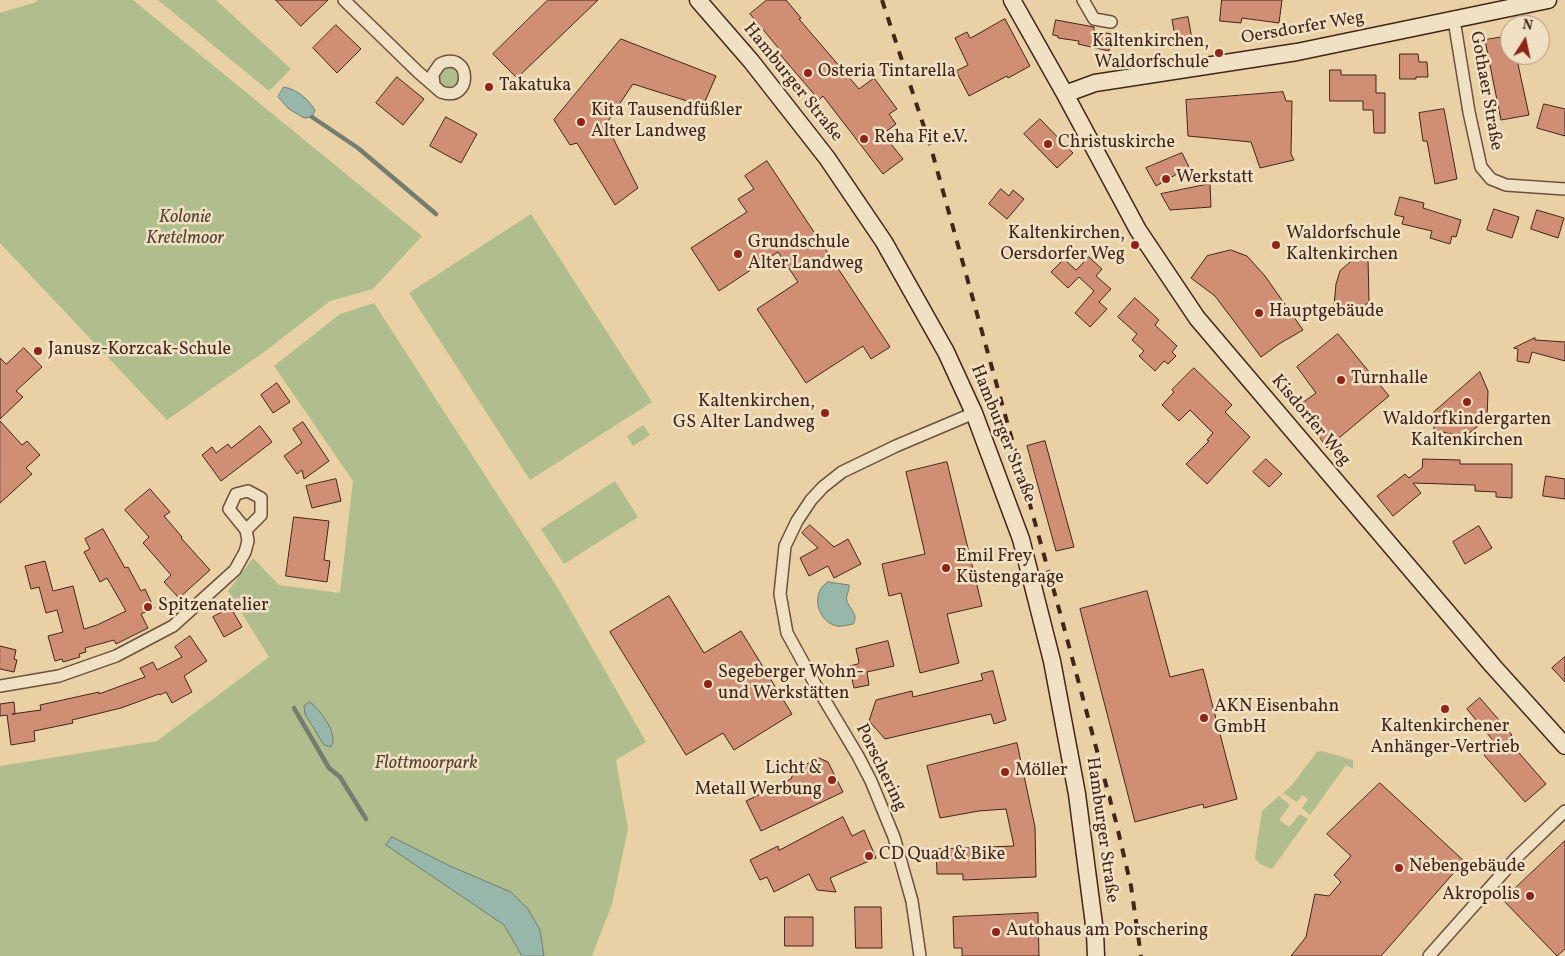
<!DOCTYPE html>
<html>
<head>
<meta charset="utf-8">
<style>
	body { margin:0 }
	#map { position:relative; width:1565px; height:956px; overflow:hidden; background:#e9d1a5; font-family:Vollkorn,serif }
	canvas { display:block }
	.north { position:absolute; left:1500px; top:15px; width:50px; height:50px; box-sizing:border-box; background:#f1e1c4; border:1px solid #ab9680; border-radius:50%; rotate:10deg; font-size:14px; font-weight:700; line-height:20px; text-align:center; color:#42251b }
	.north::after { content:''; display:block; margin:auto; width:18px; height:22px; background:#8f2418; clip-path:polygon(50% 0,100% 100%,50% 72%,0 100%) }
</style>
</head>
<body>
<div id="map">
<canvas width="1565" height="956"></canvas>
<div class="north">N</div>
</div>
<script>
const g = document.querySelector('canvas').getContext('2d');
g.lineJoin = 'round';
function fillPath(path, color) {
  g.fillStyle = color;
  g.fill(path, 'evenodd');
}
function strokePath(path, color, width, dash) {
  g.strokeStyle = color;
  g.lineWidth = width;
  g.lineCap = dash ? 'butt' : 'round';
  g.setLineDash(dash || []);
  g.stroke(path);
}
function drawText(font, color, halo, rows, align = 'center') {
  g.font = font + ' Vollkorn,serif';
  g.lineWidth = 5;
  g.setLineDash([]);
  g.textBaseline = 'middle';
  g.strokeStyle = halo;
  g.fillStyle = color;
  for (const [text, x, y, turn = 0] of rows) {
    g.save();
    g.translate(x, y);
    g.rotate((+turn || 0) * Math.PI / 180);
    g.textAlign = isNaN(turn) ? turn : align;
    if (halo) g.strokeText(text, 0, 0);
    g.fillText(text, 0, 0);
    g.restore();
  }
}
const green = new Path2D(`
	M38 0H133L422 236 373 289 330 301 264 352 167 420 0 243V13L36 2Z
	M158 0H216L291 69 269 91Z
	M459 65 461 88 442 91 434 71Z
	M531 214 652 402 530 480 409 293Z
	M374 303 559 590 646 742 616 760 628 829 612 904 592 956H0V766L157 741 269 657 228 591 253 558 279 585 340 593 353 481 274 366 340 314Z
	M643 425 650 435 633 446 627 436Z
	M615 481 638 517 564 564 541 529Z
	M1322 751 1353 760V769L1346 765 1310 815 1302 808 1308 799 1302 795 1297 802 1283 793 1292 785 1317 752Z
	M1279 796 1290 805 1279 820 1289 827 1300 814 1308 819 1272 869 1260 864 1255 858 1262 811Z`);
const water = new Path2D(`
	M284 87C298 90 307 98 315 110L312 117 304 118 289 109 278 97Z
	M828 582 849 585C850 591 845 595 847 601 850 610 859 614 853 624 847 625 842 627 837 626 817 622 810 592 828 582Z
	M310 702C319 709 333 727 333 739 334 741 332 744 331 747L324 745 305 714 304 706Z
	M392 837 450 866 511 892 528 909 540 930 544 956H522L504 925 386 845Z`);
const stream = new Path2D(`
	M312 117 358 148 436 214
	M294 708 329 768 340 777 366 819`);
const building = new Path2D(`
	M276 0H328L301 26Z
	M548 0H598L517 78 493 54Z
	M767 0H786L801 18 799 19 859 89 874 78 897 109 889 114 896 124 883 134 903 159 883 174 823 96 819 100 778 52 780 50 750 14Z
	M1222 0H1282L1279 23 1242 18 1241 23 1220 21Z
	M1188 17 1192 39 1176 41 1172 20Z
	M1005 19 1030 66 1008 78 1007 76 969 96 956 71 968 65 955 38 967 32 970 38Z
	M1056 20 1094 27V31L1112 34 1109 51 1078 44 1079 41 1058 38V36L1053 35Z
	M336 25 361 49 337 73 313 48Z
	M1510 36V55H1516L1529 115 1501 120 1485 40Z
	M621 39 716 76 703 106 633 84 606 124 638 188 615 205 577 143 570 145 554 120Z
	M1400 54H1418L1419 62H1427L1428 77H1416V79H1400Z
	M1330 70H1341V75H1376V93H1385V133H1374L1373 110H1363V101H1330Z
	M397 77 424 99 403 125 376 103Z
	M1283 92 1286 101H1292L1291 154 1294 160 1260 168 1251 142 1188 136 1186 100Z
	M1544 104 1565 109V136L1537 128Z
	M1444 109 1457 179 1435 184 1427 141H1423L1419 113Z
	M446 117 477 134 461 163 430 146Z
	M1040 119 1073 153 1057 168 1024 134Z
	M1182 153 1189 167 1156 186 1146 168Z
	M767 161 890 347 871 359 863 346 806 383 757 309 798 282 778 252 719 291 691 248 747 212 738 199 754 189 745 176Z
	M1210 184 1211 207 1170 210 1161 194Z
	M1001 189 1009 196 1013 190 1024 199 1007 219 989 204Z
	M1400 197 1424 203 1423 208 1461 220 1456 237 1452 236 1450 244 1430 238 1432 231 1402 224 1404 217 1395 215Z
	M1494 209 1519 217 1512 238 1487 230Z
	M1537 210 1564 218 1558 238 1531 229Z
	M1231 250 1247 256 1265 276 1303 330 1279 344 1261 357 1215 296 1191 278 1207 256Z
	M1360 254 1368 258 1369 302 1351 316 1342 304 1334 306 1336 284 1340 271Z
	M1089 257 1102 269 1096 276 1111 289 1099 302 1107 309 1090 327 1075 313 1094 291 1079 277 1068 288 1051 272 1064 259 1076 270Z
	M1135 298 1159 320 1155 325 1177 346 1172 352 1176 356 1168 364 1164 361 1155 371 1139 356 1144 351 1132 340 1137 334 1118 317Z
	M1338 334 1389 396 1327 448 1298 406 1316 393 1297 367Z
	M1535 338V340L1565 342V361L1532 352 1529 363 1517 361 1518 349 1514 348Z
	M24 348 42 367 16 391 23 397 0 419V358L6 364Z
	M1194 368 1232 405 1225 412 1250 437 1207 484 1186 464 1209 441 1207 440 1213 433 1190 410 1179 421 1162 405 1174 392 1172 390Z
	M1480 372 1488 391 1487 419 1464 437 1434 430V412Z
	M277 383 290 402 273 413 261 395Z
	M0 421 22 445 27 441 40 455 26 468 32 474 0 503Z
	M303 422 329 461 304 479 302 470 297 474 284 456 302 443 293 429Z
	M260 426 272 442 221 481 202 455 212 447 216 453 228 444 231 448Z
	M1045 441 1074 547 1056 551 1027 446Z
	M1266 459 1282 474 1269 487 1253 472Z
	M1423 459 1460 460V464H1512V498L1496 497V492L1475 491V485L1413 483 1421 493 1393 516 1377 496 1405 474 1409 478 1422 468Z
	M947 462 982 606 947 614 959 663 920 673 901 593 889 596 882 564 925 554 906 472Z
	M1546 476 1565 479V499L1543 496Z
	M336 479 341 501 312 508 306 486Z
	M150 489 170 512 164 516 182 537 181 538 210 570 179 598 164 582 171 575 143 543 149 537 125 510Z
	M294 517 329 521 324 560 330 561 327 582 286 576Z
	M810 525 834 547 848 539 861 564 834 578 828 566 809 576 800 558 818 548 802 533Z
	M1479 526 1492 548 1465 564 1453 542Z
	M103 529 125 568 128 567 141 591 145 589 154 608 141 614 148 628 116 644 114 640 85 648 86 652 79 654 80 657 63 662 62 659 55 661 48 636 63 632 57 610 46 613 39 587 31 589 25 566 45 561 53 591 73 586 84 629 97 625 126 611 107 578 100 582 84 552 90 549 85 539Z
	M1147 591 1170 677 1203 669 1237 799 1204 808 1203 804 1135 822 1080 609Z
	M669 596 704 653 741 631 792 714 734 750 723 733 686 755 610 632Z
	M231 608 242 627 224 637 213 617Z
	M190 636 207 661 184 676 192 692 172 703 166 692 160 695 159 694 121 708 72 720 73 723 34 731 35 741 11 745 7 715 0 716V704L14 702 15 714H12L41 710 40 705 99 692V694L145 677 140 668 153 662 157 670 182 657 175 647Z
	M888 641 894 666 867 672 869 685 854 688 849 666 858 664 859 662 856 649Z
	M0 646 16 650 14 659 17 660 14 672 0 669Z
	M1565 657V682L1552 668Z
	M993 671 1006 720 994 724 991 714 885 739 869 721 876 700 912 691 913 697 983 680 981 674Z
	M1480 698 1512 735 1507 739 1546 784 1525 802 1484 755 1496 744 1467 709Z
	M1017 743 1035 827 1036 877 963 880V874H937L936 849 1014 846 1006 809 979 811 940 818 927 766Z
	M819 758 828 762 843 792 761 831 746 801 791 779 795 770Z
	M1380 783 1464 861 1381 956H1291L1306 937 1315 894 1329 896 1341 882 1334 875 1351 856 1327 834Z
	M843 817 852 836 864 830 876 858 830 878 836 892 817 890 809 874 774 892 767 877 760 880 750 860 778 846 779 850Z
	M1565 841V949L1557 956 1503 900Z
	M855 907H881L882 948H856Z
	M1038 913 1039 956H962V948H954L953 917Z
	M785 917H813V946H785Z`);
const street = new Path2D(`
	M344 0 418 72 441 92C473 104 472 49 440 64L433 74 434 85
	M1083 0 1094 19 1111 22
	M1454 20 1469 112 1481 167 1491 179 1506 185 1565 189
	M0 686 59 676 116 656 173 626 235 570 245 552 248 541 246 530 261 515V498L248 491 236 494 229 509 246 530
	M920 956 912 901 894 837 871 781 858 756 815 684 787 633 780 594 785 546 797 521 811 500 823 487 842 472 896 446 974 413
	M1429 956 1517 857 1565 811`);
const secondary = new Path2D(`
	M698 0 751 61 827 158 884 242 946 352 974 413 1021 539 1052 661 1077 794 1095 932 1096 956
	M1012 0 1065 94 1138 230 1197 318 1493 666 1565 746
	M1065 94 1095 83 1297 52 1548 0`);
const rail = new Path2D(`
	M882 0 931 148 1062 620 1116 822 1131 886 1141 956`);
const markers = [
	[1219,53,5,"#8f2418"],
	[808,73,5,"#8f2418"],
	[489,87,5,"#8f2418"],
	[581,122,5,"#8f2418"],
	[864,139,5,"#8f2418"],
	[1048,144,5,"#8f2418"],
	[1166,179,5,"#8f2418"],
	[1135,245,5,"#8f2418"],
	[1276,245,5,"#8f2418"],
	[738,254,5,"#8f2418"],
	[1259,313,5,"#8f2418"],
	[38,351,5,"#8f2418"],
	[1341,380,5,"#8f2418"],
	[1467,402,5,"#8f2418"],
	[825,413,5,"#8f2418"],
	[946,568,5,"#8f2418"],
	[148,607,5,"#8f2418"],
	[708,684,5,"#8f2418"],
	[1445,709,5,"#8f2418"],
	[1204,718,5,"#8f2418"],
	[1005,772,5,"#8f2418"],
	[832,780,5,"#8f2418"],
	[869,856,5,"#8f2418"],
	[1399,868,5,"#8f2418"],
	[1530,896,5,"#8f2418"],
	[996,932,5,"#8f2418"]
];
const streetNames = [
	["Oersdorfer Weg",1303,29,-10],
	["Hamburger Straße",792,83,51],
	["Gothaer Straße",1485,91,80],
	["Kisdorfer Weg",1310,421,50],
	["Hamburger Straße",1002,434,68],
	["Porschering",880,768,64],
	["Hamburger Straße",1101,830,82]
];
const poiNames = [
	["Kaltenkirchen,",1209,43,"right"],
	["Waldorfschule",1209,64,"right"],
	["Osteria Tintarella",818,73],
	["Takatuka",499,87],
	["Kita Tausendfüßler",591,112],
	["Alter Landweg",591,133],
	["Reha Fit e.V.",874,139],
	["Christuskirche",1058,144],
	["Werkstatt",1176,179],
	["Kaltenkirchen,",1125,235,"right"],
	["Oersdorfer Weg",1125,256,"right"],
	["Waldorfschule",1286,235],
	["Kaltenkirchen",1286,256],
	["Grundschule",748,244],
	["Alter Landweg",748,265],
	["Hauptgebäude",1269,313],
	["Janusz-Korzcak-Schule",48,351],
	["Turnhalle",1351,380],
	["Kaltenkirchen,",815,403,"right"],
	["GS Alter Landweg",815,424,"right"],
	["Waldorfkindergarten",1467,421,"center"],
	["Kaltenkirchen",1467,442,"center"],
	["Emil Frey",956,558],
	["Küstengarage",956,579],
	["Spitzenatelier",158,607],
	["Segeberger Wohn-",718,674],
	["und Werkstätten",718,695],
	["AKN Eisenbahn",1214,708],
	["GmbH",1214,729],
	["Kaltenkirchener",1445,728,"center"],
	["Anhänger-Vertrieb",1445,749,"center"],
	["Licht &",822,770,"right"],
	["Metall Werbung",822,791,"right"],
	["Möller",1015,772],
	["CD Quad & Bike",879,856],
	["Nebengebäude",1409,868],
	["Akropolis",1520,896,"right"],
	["Autohaus am Porschering",1006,932]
];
const parkNames = [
	["Kolonie",185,219],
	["Kretelmoor",185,240],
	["Flottmoorpark",426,765]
];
fillPath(green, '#b0bd8c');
fillPath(water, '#97b7ab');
strokePath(water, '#757d71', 1);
strokePath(stream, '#757d71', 4.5);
fillPath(building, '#d08f74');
strokePath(building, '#42251b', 1);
strokePath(street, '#6c503e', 14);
strokePath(secondary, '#42251b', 19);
strokePath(street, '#f1e1c4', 11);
strokePath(secondary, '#f1e1c4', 16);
strokePath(rail, '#42251b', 4, [9, 9]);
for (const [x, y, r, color] of markers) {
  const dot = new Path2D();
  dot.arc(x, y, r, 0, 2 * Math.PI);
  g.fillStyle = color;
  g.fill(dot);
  strokePath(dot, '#f1e1c4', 2);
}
drawText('18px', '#42251b', '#f1e1c4', streetNames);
drawText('18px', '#42251b', '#f1e1c4', poiNames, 'left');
drawText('italic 18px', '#584332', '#f1e1c4', parkNames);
</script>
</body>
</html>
